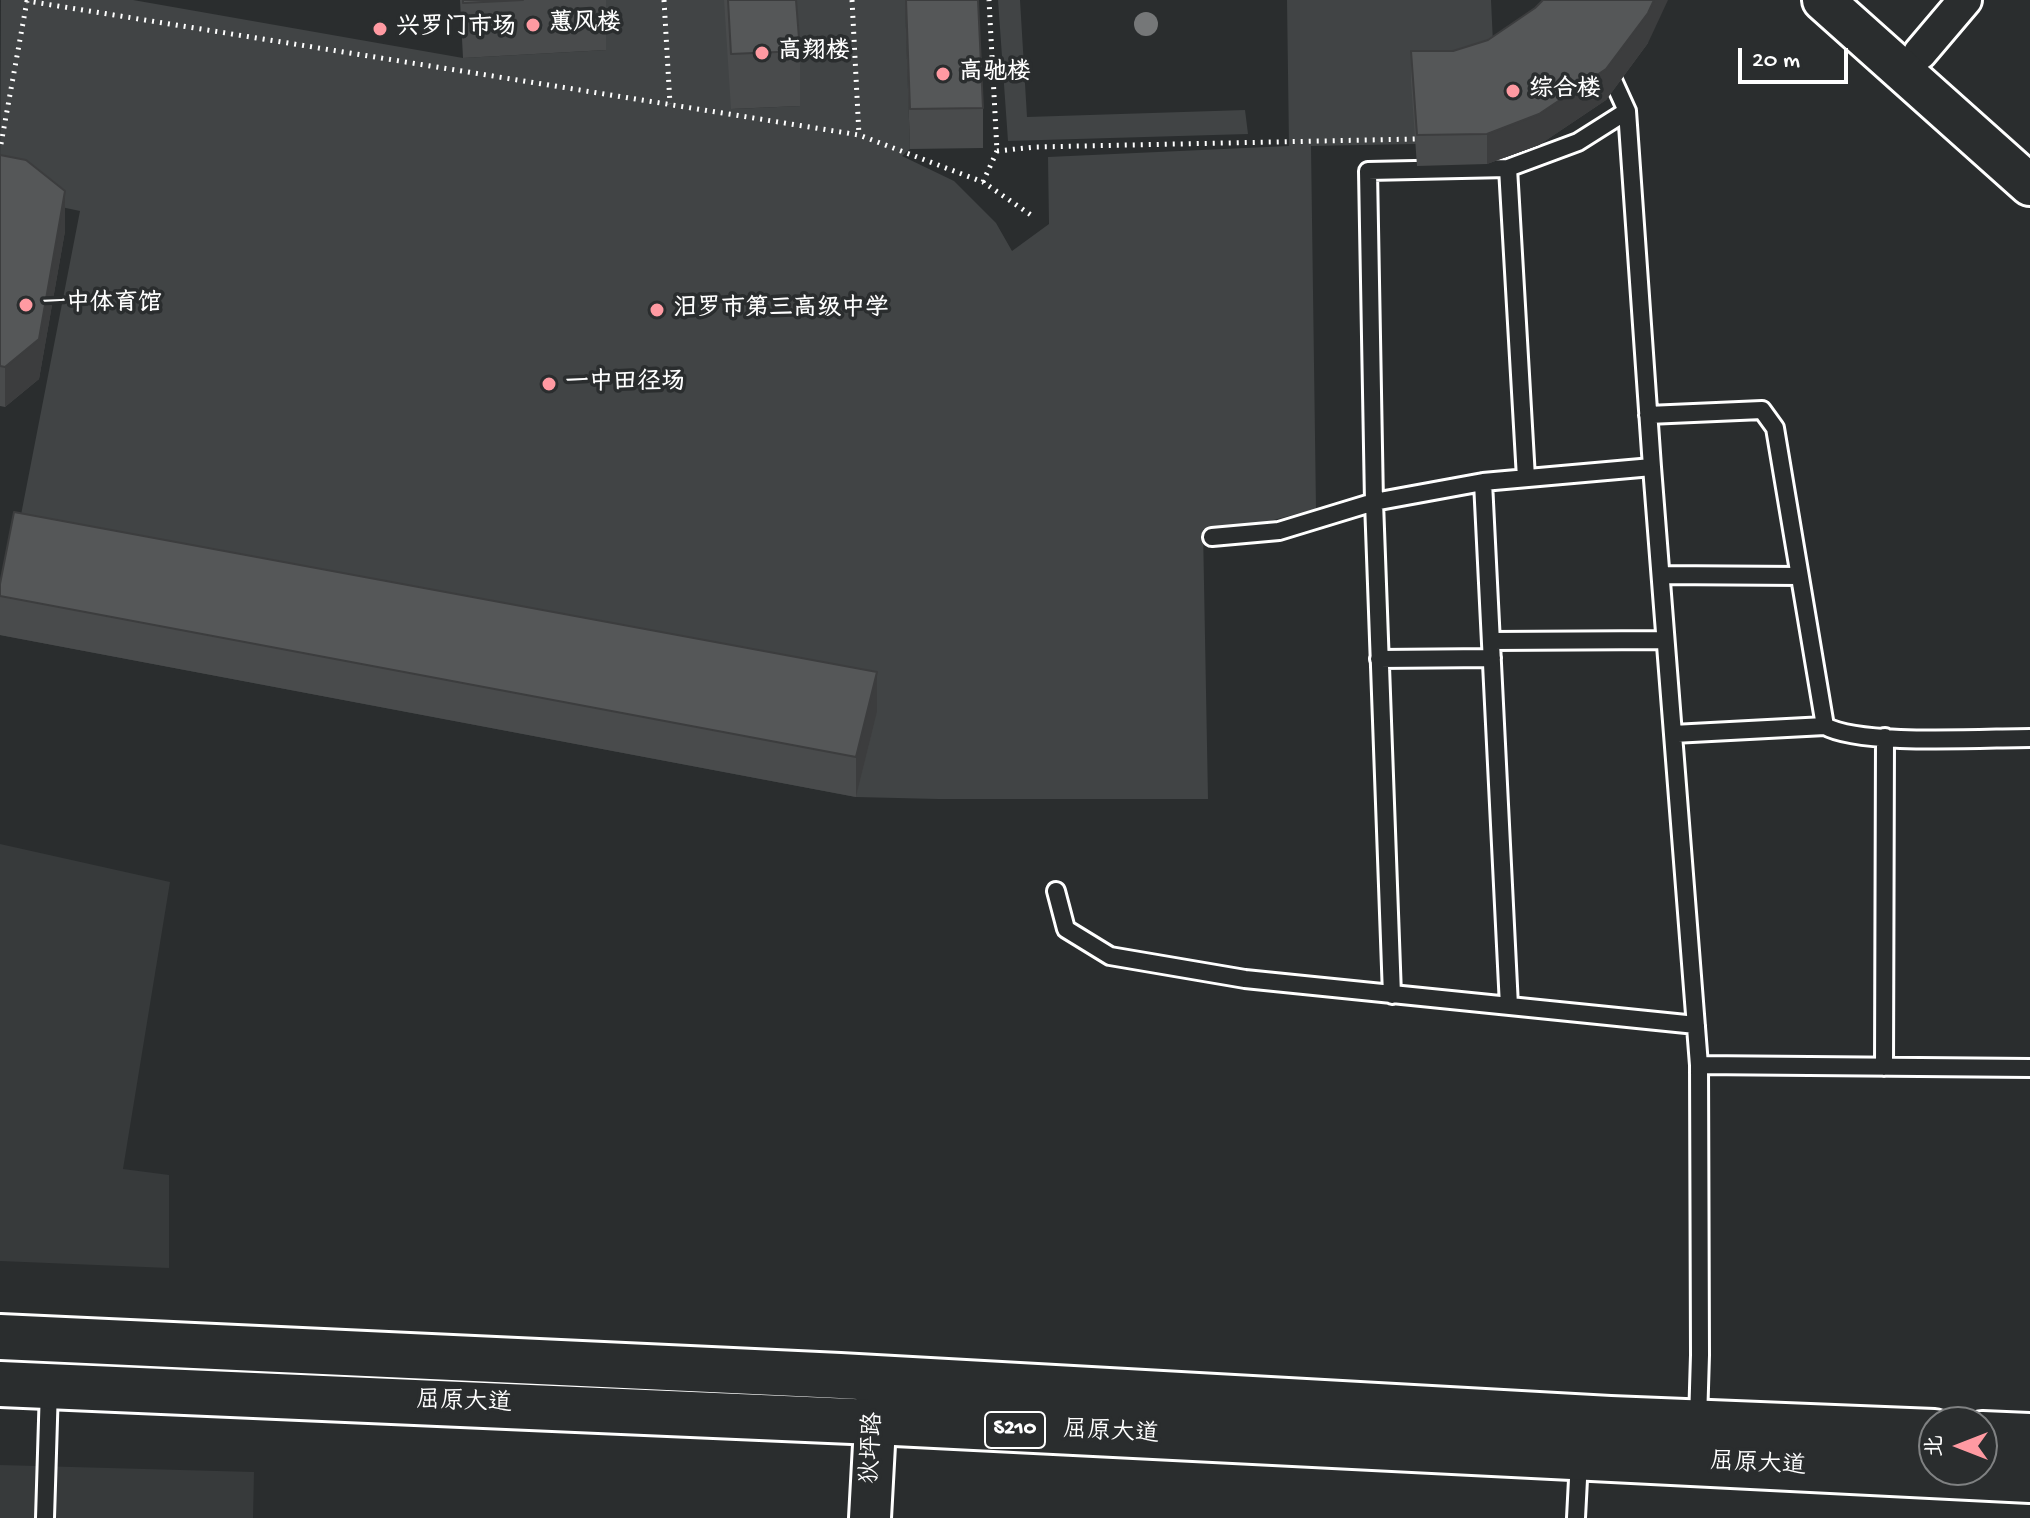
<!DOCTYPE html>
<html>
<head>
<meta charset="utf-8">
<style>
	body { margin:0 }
	#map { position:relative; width:2030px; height:1518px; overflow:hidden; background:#2a2d2e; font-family:"Gochi Hand","LXGW WenKai TC",sans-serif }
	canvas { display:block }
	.north { position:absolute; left:1918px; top:1406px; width:80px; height:80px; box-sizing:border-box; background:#2a2d2e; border:2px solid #7f8182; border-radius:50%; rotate:270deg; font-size:22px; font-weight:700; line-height:32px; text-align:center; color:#fff }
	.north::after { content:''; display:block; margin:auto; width:28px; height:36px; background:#ff9aa2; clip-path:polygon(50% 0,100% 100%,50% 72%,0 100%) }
	.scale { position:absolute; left:1738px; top:48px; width:110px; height:36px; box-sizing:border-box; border:4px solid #fff; border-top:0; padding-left:10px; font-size:24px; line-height:28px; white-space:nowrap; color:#fff; -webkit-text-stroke:6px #2a2d2e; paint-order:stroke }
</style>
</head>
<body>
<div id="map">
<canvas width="2030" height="1518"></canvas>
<div class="north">北</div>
<div class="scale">20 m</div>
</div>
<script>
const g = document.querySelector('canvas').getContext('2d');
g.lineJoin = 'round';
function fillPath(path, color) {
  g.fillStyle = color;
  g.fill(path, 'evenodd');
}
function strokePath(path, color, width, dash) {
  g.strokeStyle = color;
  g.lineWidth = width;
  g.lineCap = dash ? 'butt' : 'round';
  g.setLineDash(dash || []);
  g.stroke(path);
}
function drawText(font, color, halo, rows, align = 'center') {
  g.font = font + ' "Gochi Hand","LXGW WenKai TC",sans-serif';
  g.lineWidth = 7;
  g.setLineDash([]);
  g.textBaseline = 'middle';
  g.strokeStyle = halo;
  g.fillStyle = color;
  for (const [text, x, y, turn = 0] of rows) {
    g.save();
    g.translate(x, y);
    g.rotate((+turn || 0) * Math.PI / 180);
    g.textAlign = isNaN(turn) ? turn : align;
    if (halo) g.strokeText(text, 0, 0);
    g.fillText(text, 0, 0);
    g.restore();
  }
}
const built = new Path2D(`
	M0 844 170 882 123 1169 169 1175V1268L0 1261Z
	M0 1465 254 1472 253 1518H0Z`);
const green = new Path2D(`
	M1 0H133L463 58 606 50 603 0H725L732 109 800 106 793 0H905L910 149 902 156 954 181 996 223 1012 251 1049 224 1048 157 1289 146 1287 0H1491L1493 43 1416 144 1311 146 1316 509 1258 524 1203 529 1208 799H938L856 797 0 635V623L80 211 0 194Z
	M998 0H1020L1027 117 1245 110 1248 134 1008 141Z`);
const path = new Path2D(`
	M664 0 670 104
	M852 0 859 135
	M1 144 27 1 859 135 983 182 1031 215
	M997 151 1035 147 1416 139
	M983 182 997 151 989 0`);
const service = new Path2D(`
	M1607 67 1627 111 1652 467 1699 1065 1700 1355 1698 1421
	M1508 168 1526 478
	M1648 415 1762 410 1775 428 1825 726C1860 746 1984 738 2030 738
	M1483 482 1509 1006
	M1212 537 1279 531 1374 502 1483 482 1652 467
	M1661 575 1799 576
	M1491 641 1665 640
	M1379 659 1492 658
	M1673 734 1825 726
	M1056 891 1066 929 1110 956 1245 979 1696 1025
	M1392 995 1374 502 1368 171 1508 168 1578 142 1627 111
	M1699 1065 2030 1068
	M1884 1067 1885 737
	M45 1518 49 1388
	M1576 1518 1579 1460`);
const minor = new Path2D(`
	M1920 53 1965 0`);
const tertiary = new Path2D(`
	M1823 0 2030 185
	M870 1518 877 1390`);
const primary = new Path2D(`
	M0 1337 840 1376 1610 1419 1934 1432
	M0 1384 875 1422 2030 1480
	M1982 1434 2030 1436`);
const trees = [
	[1146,24]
];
const wall = new Path2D(`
	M460 0H606V50L463 58Z
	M724 0H796L800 51V106L731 109Z
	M905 0H978L983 108V148L910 149Z
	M1535 8 1648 43 1606 100 1539 145 1487 164 1417 166 1411 82V51H1453L1488 40Z
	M0 155 65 231 39 379 5 407 0 406Z
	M0 584 877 712 856 797 0 635Z`);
const shadedWall = new Path2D(`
	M1654 0H1668L1648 43 1606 100 1539 145 1487 164V134Z
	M65 191V231L39 379 5 407V367Z
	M877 672V712L856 797V757Z`);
const building = new Path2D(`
	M463 0H523L463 3Z
	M728 0H796L800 51 731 54Z
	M906 0H978L983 108 910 109Z
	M1543 0H1654L1648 13 1606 69 1539 114 1487 134 1417 135 1411 51H1453L1488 40 1535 8Z
	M0 155 26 160 65 191 39 339 5 367 0 366Z
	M14 512 877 672 856 757 0 596V584Z`);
const markers = [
	[533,25,8,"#ff9aa2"],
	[380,29,8,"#ff9aa2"],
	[762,53,8,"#ff9aa2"],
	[943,74,8,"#ff9aa2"],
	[1513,91,8,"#ff9aa2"],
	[26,305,8,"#ff9aa2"],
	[657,310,8,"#ff9aa2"],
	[549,384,8,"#ff9aa2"]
];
const shields = [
	[1015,1430,60]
];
const shieldNames = [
	["S210",1015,1430]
];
const poiNames = [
	["蕙风楼",549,25],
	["兴罗门市场",396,29],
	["高翔楼",778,53],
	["高驰楼",959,74],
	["综合楼",1529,91],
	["一中体育馆",42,305],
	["汨罗市第三高级中学",673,310],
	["一中田径场",565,384]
];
const streetNames = [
	["屈原大道",464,1404,2],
	["屈原大道",1111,1434,3],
	["狄坪路",874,1448,-87],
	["屈原大道",1758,1466,3]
];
fillPath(built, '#373a3b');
fillPath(green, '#414445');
strokePath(service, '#fff', 22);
strokePath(minor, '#fff', 38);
strokePath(tertiary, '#fff', 46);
strokePath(primary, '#fff', 50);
strokePath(path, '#fff', 5, [2, 6]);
strokePath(service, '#2a2d2e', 16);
strokePath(minor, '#2a2d2e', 32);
strokePath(tertiary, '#2a2d2e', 40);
strokePath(primary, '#2a2d2e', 44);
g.fillStyle = '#757778';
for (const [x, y] of trees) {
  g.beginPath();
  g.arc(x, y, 12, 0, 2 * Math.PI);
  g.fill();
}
fillPath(wall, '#494b4c');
fillPath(shadedWall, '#3c3d3e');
fillPath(building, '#555758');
strokePath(building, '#3c3d3e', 2);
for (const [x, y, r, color] of markers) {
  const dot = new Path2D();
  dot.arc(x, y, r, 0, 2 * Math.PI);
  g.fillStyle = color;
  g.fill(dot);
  strokePath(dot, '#2a2d2e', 3);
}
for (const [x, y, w] of shields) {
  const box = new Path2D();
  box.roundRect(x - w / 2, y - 18, w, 36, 6);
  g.fillStyle = '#2a2d2e';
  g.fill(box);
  strokePath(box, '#fff', 2);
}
drawText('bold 22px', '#fff', null, shieldNames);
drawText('bold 24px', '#fff', '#2a2d2e', poiNames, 'left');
drawText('24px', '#fff', '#2a2d2e', streetNames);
</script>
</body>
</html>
